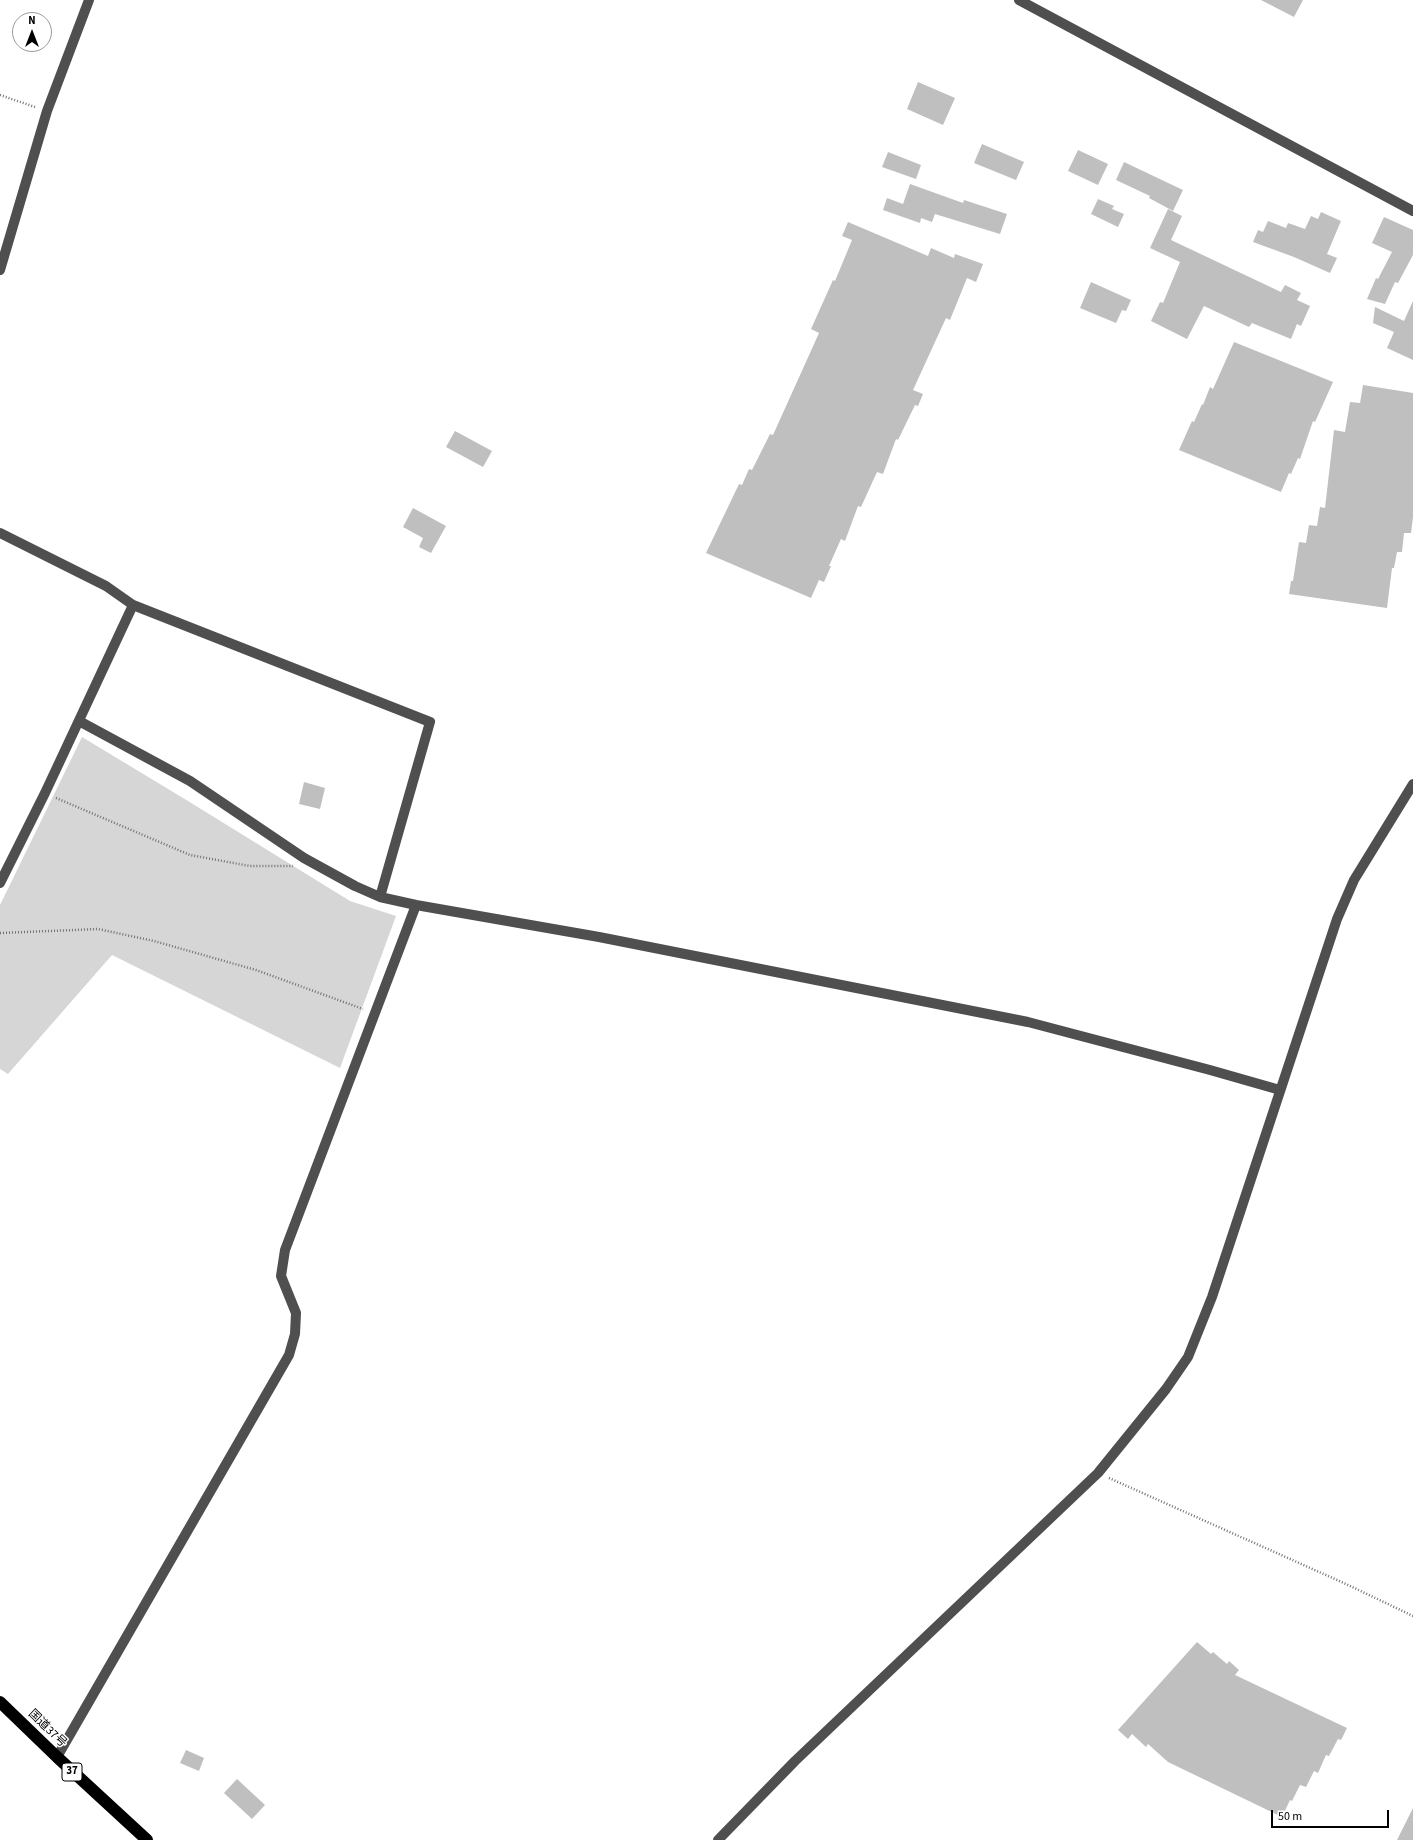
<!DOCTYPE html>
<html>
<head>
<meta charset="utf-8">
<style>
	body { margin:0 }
	#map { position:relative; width:1413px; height:1840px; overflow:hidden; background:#fff; font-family:"Source Sans 3",sans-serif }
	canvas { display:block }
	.north { position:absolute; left:12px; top:12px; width:40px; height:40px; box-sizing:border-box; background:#fff; border:1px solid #999; border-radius:50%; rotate:0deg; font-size:11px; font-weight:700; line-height:16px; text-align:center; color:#000 }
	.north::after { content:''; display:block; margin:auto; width:14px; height:18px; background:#000; clip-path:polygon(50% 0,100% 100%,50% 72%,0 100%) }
	.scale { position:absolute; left:1271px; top:1810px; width:118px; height:18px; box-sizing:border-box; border:2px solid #000; border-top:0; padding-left:5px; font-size:12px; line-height:14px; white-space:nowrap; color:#000; -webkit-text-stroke:3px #fff; paint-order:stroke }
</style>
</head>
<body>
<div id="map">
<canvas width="1413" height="1840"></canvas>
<div class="north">N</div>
<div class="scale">50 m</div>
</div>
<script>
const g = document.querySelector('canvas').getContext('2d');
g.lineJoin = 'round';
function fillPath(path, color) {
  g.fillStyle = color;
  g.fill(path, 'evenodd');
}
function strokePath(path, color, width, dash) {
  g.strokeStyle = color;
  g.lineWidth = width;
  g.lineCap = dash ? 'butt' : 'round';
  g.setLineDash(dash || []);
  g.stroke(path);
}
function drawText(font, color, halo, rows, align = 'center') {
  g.font = font + ' "Source Sans 3","Noto Sans JP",sans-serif';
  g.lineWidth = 3;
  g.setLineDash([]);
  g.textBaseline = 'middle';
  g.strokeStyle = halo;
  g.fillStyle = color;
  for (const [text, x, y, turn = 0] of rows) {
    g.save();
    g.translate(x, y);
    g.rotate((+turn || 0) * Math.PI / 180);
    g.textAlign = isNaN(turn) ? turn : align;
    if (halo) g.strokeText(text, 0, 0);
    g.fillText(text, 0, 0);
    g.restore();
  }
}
const green = new Path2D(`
	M82 737 188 801 350 901 396 916 340 1068 112 955 8 1074 0 1069V905Z`);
const building = new Path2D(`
	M1261 0H1303L1294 17Z
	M918 82 955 98 943 125 907 109Z
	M982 144 1024 162 1016 180 974 163Z
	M1078 150 1108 164 1098 185 1068 171Z
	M888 152 921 165 916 179 882 167Z
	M1124 162 1183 190 1173 211 1149 198 1150 196 1116 180Z
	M910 184 963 203 964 200 1007 214 1000 234 935 214 932 222 921 218 920 223 883 210 887 198 903 204Z
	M1098 199 1114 206 1112 209 1124 214 1118 227 1091 214Z
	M1168 209 1182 216 1171 240 1281 292 1285 285 1301 293 1297 300 1310 306 1301 326 1297 324 1291 339 1252 323 1249 327 1204 306 1187 339 1151 321 1160 302 1163 303 1180 262 1150 248Z
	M1321 212 1341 221 1327 254 1337 258 1330 273 1294 257 1253 242 1258 230 1263 232 1268 221 1286 228 1288 223 1305 229 1311 216 1318 219Z
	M1384 217 1413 230V255L1398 283 1395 282 1385 304 1367 299 1376 278 1378 279 1392 252 1372 243Z
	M848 222 928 256 931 248 954 258 955 254 983 264 976 282 967 278 950 320 946 318 913 390 923 394 918 406 915 405 898 440 896 439 883 474 877 472 861 507 858 506 845 541 841 539 829 566H831L824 582 819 580 811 598 706 553 739 484 742 485 749 469 752 470 770 434 773 435 819 333 811 329 833 280 835 281 852 240 842 236Z
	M1091 282 1131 300 1126 311 1122 310 1116 323 1080 308Z
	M1413 301V360L1387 348 1394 332 1373 323 1375 307 1404 321Z
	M1234 342 1333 382 1315 422 1313 421 1300 459 1298 458 1291 474 1289 473 1281 492 1179 450 1192 421 1194 422 1202 404 1203 405 1210 387 1213 389Z
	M1363 385 1413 393V517L1411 533H1404L1402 552H1397L1394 568H1392L1387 608 1289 594 1291 581H1293L1299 542 1306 543 1309 525 1317 526 1320 507 1325 508 1334 430 1345 432 1350 402 1360 403Z
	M455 431 492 451 483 467 446 447Z
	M413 508 446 526 431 553 419 547 423 538 403 527Z
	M304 782 325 788 320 809 299 804Z
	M1197 1642 1211 1654 1213 1652 1227 1664 1229 1661 1239 1670 1235 1675 1347 1728 1341 1740 1338 1739 1329 1756 1326 1755 1318 1773 1314 1771 1306 1787 1300 1785 1292 1801 1290 1800 1282 1817 1168 1762 1148 1744 1146 1747 1132 1734 1128 1739 1118 1730Z
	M186 1750 204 1758 199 1771 180 1763Z
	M237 1779 265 1805 252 1819 224 1793Z
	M1413 1808V1840H1397Z`);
const path = new Path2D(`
	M0 95 35 107
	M56 798 190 855 250 866H293
	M0 933 98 929 154 941 256 970 363 1009
	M1109 1478 1346 1584 1413 1616`);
const minor = new Path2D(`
	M1019 0 1413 211
	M0 270 47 111 89 0
	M0 533 106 586 133 605 430 722 380 897
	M79 721 190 781 304 858 355 886 380 897 416 905 599 937 1028 1022 1210 1070 1280 1090
	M0 883 45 793 133 605
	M57 1757 289 1355 295 1334 296 1313 281 1276 285 1250 416 905
	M718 1840 795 1761 1098 1473 1166 1389 1188 1357 1212 1297 1337 919 1354 880 1413 784`);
const highway = new Path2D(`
	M0 1702 57 1757 147 1840`);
const shields = [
	[72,1772,20]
];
const shieldNames = [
	["37",72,1772]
];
const streetNames = [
	["国道37号",47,1729,44]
];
fillPath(green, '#d6d6d6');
fillPath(building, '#bfbfbf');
strokePath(path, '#717171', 2.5, [1, 2]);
strokePath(minor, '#4f4f4f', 10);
strokePath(highway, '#000', 12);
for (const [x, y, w] of shields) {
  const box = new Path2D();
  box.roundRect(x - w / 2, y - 9, w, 18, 3);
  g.fillStyle = '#fff';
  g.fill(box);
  strokePath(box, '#000', 1);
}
drawText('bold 11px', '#000', null, shieldNames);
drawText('12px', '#000', '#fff', streetNames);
</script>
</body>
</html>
